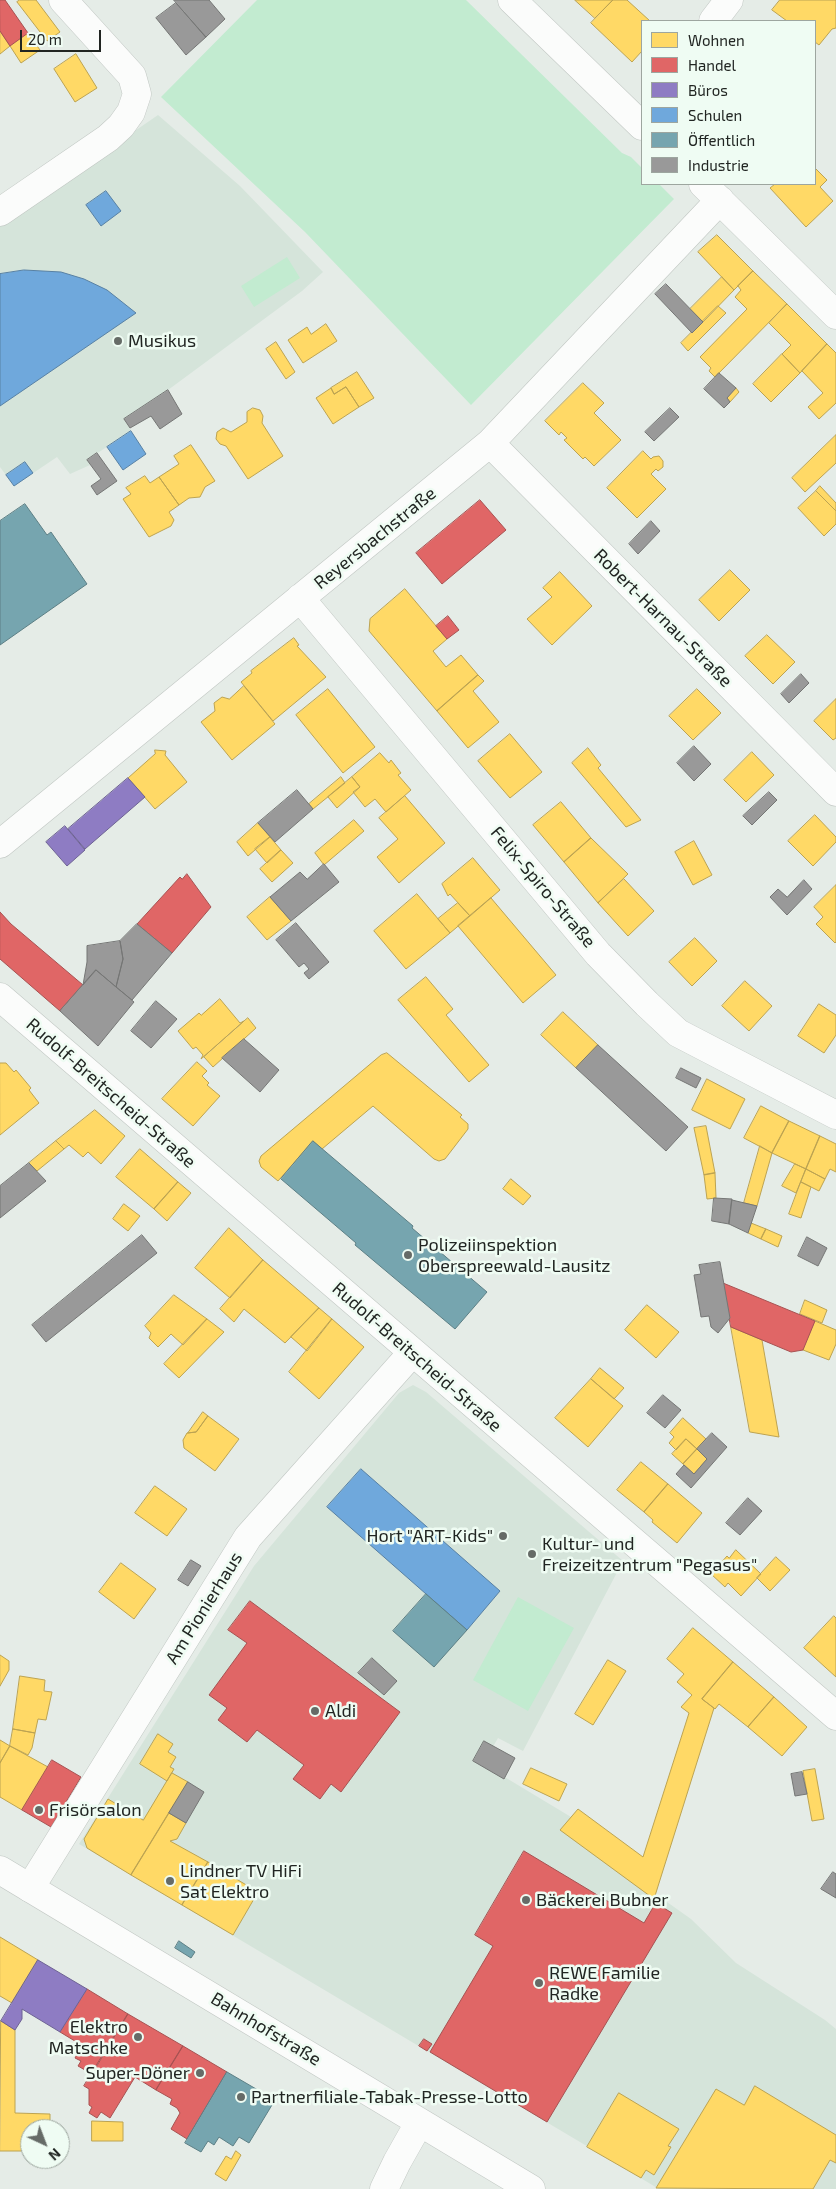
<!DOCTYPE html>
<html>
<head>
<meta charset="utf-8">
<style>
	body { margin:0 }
	#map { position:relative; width:836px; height:2189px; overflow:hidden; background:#e5ece7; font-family:"Exo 2",sans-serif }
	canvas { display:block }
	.legend { position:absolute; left:641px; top:20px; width:175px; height:165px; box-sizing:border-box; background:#effcf3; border:1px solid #9da69f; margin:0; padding:6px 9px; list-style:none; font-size:15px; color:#212522 }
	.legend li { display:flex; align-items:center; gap:10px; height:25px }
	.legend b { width:25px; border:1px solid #9da69f }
	.north { position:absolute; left:20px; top:2119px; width:50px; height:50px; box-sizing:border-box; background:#effcf3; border:1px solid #9da69f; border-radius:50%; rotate:137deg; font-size:14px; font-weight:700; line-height:20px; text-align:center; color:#212522 }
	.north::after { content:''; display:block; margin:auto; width:18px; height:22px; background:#666b67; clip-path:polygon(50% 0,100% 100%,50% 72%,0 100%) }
	.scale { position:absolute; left:20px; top:30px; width:81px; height:22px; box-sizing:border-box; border:2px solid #212522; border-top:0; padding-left:6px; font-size:15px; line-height:18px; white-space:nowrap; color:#212522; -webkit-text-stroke:4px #effcf3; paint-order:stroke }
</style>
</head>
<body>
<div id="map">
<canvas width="836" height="2189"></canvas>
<ul class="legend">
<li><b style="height:14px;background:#ffd966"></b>Wohnen</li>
<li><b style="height:14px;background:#e06666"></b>Handel</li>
<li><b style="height:14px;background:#8e7cc3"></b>Büros</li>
<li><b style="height:14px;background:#6fa8dc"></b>Schulen</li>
<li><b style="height:14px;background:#76a5af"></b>Öffentlich</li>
<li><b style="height:14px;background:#999"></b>Industrie</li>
</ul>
<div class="north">N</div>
<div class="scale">20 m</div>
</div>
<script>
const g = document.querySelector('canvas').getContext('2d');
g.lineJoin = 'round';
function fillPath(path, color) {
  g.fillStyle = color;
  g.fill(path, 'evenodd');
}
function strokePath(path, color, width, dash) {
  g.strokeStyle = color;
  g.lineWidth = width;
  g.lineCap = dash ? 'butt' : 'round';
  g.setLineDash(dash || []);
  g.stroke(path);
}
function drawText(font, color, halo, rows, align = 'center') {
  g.font = font + ' "Exo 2",sans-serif';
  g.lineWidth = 5;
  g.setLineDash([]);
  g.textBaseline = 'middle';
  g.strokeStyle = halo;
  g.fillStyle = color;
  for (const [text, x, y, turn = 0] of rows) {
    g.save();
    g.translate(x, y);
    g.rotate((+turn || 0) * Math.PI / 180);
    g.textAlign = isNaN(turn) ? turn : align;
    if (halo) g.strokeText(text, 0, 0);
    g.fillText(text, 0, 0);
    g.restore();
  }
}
const built = new Path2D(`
	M158 115 240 186 323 272 302 291 168 390 125 418 131 431 87 460 90 465 70 474 57 457 14 486 0 467V224Z
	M413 1385 426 1392 623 1561 523 1751 498 1738 483 1764 576 1820 568 1832 691 1919 736 1963 825 2020 836 2029V2189H659L79 1844 254 1566 399 1393Z`);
const green = new Path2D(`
	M257 0H466L622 153 631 157 642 168V184H659L674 199 471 405 305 232 161 97Z
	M287 257 300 278 254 307 241 286Z
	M518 1597 574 1628 528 1711 473 1680Z`);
const homes = new Path2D(`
	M20 0H36L60 32 47 41 17 2Z
	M575 0H613L595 18Z
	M613 0H627L650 21H642V51L632 62 591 23Z
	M780 0H836V28L832 29 819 45 815 42V21H787L772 10Z
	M0 31 10 46 0 54Z
	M28 33 40 50 21 63 10 46Z
	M76 54 97 88 75 102 54 69Z
	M815 168 827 180 820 187 833 201 806 227 770 188 775 184H815Z
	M717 235 753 271 734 290 698 252Z
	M753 271 787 304 715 377 709 371 711 368 700 357 747 309 735 297 741 290 738 286Z
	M722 277 734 290 703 322 690 309Z
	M787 304 827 344 800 373 782 354 791 345 769 323Z
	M718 306 726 313 688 351 681 343Z
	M326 324 337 341 303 363 288 340 307 327 311 334Z
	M276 342 295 372 286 379 266 349Z
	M827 344 836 353V403L819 419 808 407 823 393 802 371Z
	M782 354 800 373 771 402 753 384Z
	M357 372 374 398 359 407 346 387 334 394 331 388Z
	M583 383 604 403 594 413 621 440 594 466 585 457 583 459 564 440 567 438 561 432 559 435 545 421Z
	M346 387 359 407 333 424 316 398 331 388 334 394Z
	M736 388 739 392 730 402 727 398Z
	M253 408 260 410 263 416 262 423 283 456 248 479 226 446 220 444 216 439 217 432 223 428 231 432 247 422V412Z
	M836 435V463L805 492 792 478Z
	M191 445 215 481 205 487 200 497 189 498 179 505 159 477 179 464 174 456Z
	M643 451 651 459 653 457 659 456 663 461V467L658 471 656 469 651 474 666 489 637 518 607 488Z
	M145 476 150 483 159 477 179 505 169 512 174 520 171 526 149 537 123 499 131 494 126 488Z
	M820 486 836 503V511L816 491Z
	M816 491 836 511V524L824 536 798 508Z
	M730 570 750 590 719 621 699 600Z
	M560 572 592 606 552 645 527 619 552 597 543 588Z
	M405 589 447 639 433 651 446 667 461 655 478 675 437 711 369 631 370 619Z
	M767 635 795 662 773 684 745 656Z
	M294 638 299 645 297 646 326 677 273 721 241 682 252 673 251 671Z
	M478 675 484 681 473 691 499 722 468 748 437 711Z
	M244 686 275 724 232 760 201 722 215 711 214 703 222 697 229 699Z
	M328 689 375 747 343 773 296 715Z
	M697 689 721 713 693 740 669 716Z
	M836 699V738L833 740 814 721Z
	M510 734 542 772 510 798 478 761Z
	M588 748 601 765 598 768 641 820 626 827 572 763Z
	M155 750 166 751 165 755 187 782 155 809 128 778 155 754Z
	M752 752 774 775 746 802 724 780Z
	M380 753 389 763 391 760 401 773 398 775 411 790 386 812 375 799 365 807 353 792 360 787 352 777Z
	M341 777 345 783 313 809 309 804Z
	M352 777 360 787 337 808 328 797Z
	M405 796 445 843 399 883 377 857 398 839 379 818Z
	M561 802 591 838 564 862 533 825Z
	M815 815 836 837V842L813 866 788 841Z
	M354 820 364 831 324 865 315 853Z
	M258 823 270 837 248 856 237 842Z
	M270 837 281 850 267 863 255 849Z
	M591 838 628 874 598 903 564 862Z
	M694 841 712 875 693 885 675 852Z
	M281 850 293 863 272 882 260 869Z
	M473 858 500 890 470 916 450 894 448 896 442 884Z
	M624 879 654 911 628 936 598 903Z
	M836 885V942L835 943 816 924 823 917 814 907Z
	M417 894 450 933 406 969 374 931Z
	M270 897 291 921 267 940 247 917Z
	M491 898 556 975 523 1003 458 926Z
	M458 903 470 916 450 933 438 919Z
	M695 938 717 961 692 986 669 962Z
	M426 977 453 1009 446 1015 489 1065 469 1082 398 1000Z
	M745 981 772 1006 749 1031 722 1006Z
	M220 999 240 1023 244 1021 201 1059 203 1055 196 1047 193 1049 178 1031 199 1013 201 1015Z
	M819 1004 836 1015V1035L824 1053 798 1036Z
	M563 1012 598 1045 576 1068 541 1035Z
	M248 1018 256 1028 213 1067 204 1057Z
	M387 1053 462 1115 460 1117 468 1124V1129L445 1159 439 1161 434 1159 373 1106 322 1149 313 1141 278 1181 261 1167 259 1161 261 1156 381 1055Z
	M197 1062 207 1071 202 1076 209 1083 207 1085 220 1096 193 1126 162 1099Z
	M0 1063H6L14 1072 16 1070 31 1088 29 1090 39 1103 0 1135Z
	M707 1079 745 1099 730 1129 692 1110Z
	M761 1106 789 1121 772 1153 744 1138Z
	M95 1110 125 1136 101 1164 88 1152 83 1157 69 1145 64 1149 56 1141Z
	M789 1121 820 1136 806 1169 772 1153Z
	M706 1126 715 1173 704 1175 694 1128Z
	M820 1136 836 1144V1172L830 1169 825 1179 806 1169Z
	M56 1141 64 1149 37 1171 29 1163Z
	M760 1146 772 1153 757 1206 744 1203Z
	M140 1149 178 1182 154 1209 116 1177Z
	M795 1164 806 1169 796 1193 782 1186Z
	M806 1169 825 1179 819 1191 801 1182Z
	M715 1173 716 1198 707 1199 704 1175Z
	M511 1179 531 1196 523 1205 503 1189Z
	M178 1182 191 1193 167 1221 154 1209Z
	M801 1182 811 1187 801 1218 789 1214Z
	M124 1204 140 1216 128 1231 113 1219Z
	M751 1223 766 1229 761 1239 748 1233Z
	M229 1228 263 1260 230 1298 195 1268Z
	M766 1229 782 1236 778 1247 761 1239Z
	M263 1260 319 1308 285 1343 244 1309 234 1322 220 1309Z
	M174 1295 207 1319 183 1345 171 1334 158 1347 149 1338 151 1333 145 1326Z
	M805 1300 827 1310 822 1323 800 1314Z
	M647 1305 679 1332 656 1358 625 1330Z
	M319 1308 332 1319 307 1351 291 1337Z
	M207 1319 224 1332 179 1378 164 1364Z
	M332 1319 364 1347 319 1399 289 1372Z
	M815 1321 836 1330V1344L829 1360 803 1350Z
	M731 1327 762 1340 779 1437 750 1432Z
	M600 1368 624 1388 614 1399 591 1379Z
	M591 1379 623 1406 588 1447 555 1418Z
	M203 1412 208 1416 196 1432 188 1433Z
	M208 1416 239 1439 215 1471 184 1448 183 1440 187 1433 196 1432Z
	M683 1418 706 1439 697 1449 686 1439 676 1450 669 1443 674 1437 670 1433Z
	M686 1439 697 1449 683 1464 672 1454Z
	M697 1449 707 1459 694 1474 683 1464Z
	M641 1462 668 1484 644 1512 617 1490Z
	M668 1484 702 1513 677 1543 652 1522 653 1520 644 1512Z
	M155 1486 187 1509 167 1536 135 1513Z
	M736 1550 761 1574 741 1596 728 1583 725 1587 711 1574 727 1556 729 1558Z
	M776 1557 790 1570 770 1591 757 1578Z
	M121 1563 156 1589 134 1619 99 1592Z
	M834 1616 836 1618V1677L804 1648Z
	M693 1628 733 1662 702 1699 714 1708 654 1899 560 1830 578 1809 643 1857 689 1713 681 1707 692 1695 677 1682 684 1674 667 1659Z
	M0 1655 9 1661V1670L0 1686Z
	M608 1660 626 1671 593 1725 575 1714Z
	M733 1662 774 1697 748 1727 719 1704 715 1709 702 1699Z
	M20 1676 45 1680 44 1691 52 1692 46 1720 38 1719 35 1733 13 1729Z
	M774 1697 807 1727 782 1756 748 1727Z
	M13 1729 35 1733 32 1748 28 1755 10 1746Z
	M158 1734 173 1744 168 1752 176 1757 170 1767 174 1769 167 1781 140 1764Z
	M0 1740 10 1746 0 1763Z
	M10 1746 48 1767 22 1810 0 1797V1763Z
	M531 1768 567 1784 559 1801 523 1784Z
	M815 1769 824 1819 812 1821 803 1771Z
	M172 1773 188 1782 131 1875 87 1848 84 1839 108 1799 143 1820Z
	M169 1813 186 1823 177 1839 170 1841 208 1862 182 1905 131 1875Z
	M208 1862 258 1892 233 1935 182 1905Z
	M0 1937 38 1960 12 2003 0 1996Z
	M1 2021 15 2030V2113L50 2114V2129H30V2151H0Z
	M755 2086 836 2135V2163L830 2160 813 2189 656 2188 716 2089 744 2105Z
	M619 2093 679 2129 668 2146 671 2147 654 2175 646 2170 641 2178 587 2147Z
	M92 2121 123 2122V2141H92Z
	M236 2151 241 2155 226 2181 215 2174 226 2156 231 2159Z`);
const shops = new Path2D(`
	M0 0H5L28 33 10 46 0 31Z
	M480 500 506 530 442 584 416 553Z
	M448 616 459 630 447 639 436 626Z
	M187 874 211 907 172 953 137 924 180 877 182 879Z
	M0 912 11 924 83 985 60 1011 0 959Z
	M723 1283 815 1321 803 1350 791 1352 731 1327Z
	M250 1601 400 1712 341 1792 331 1784 320 1799 293 1779 304 1765 257 1730 247 1742 218 1720 227 1708 209 1695 247 1643 228 1630Z
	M52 1760 81 1777 51 1827 22 1810Z
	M524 1851 644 1923 655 1904 649 1899 672 1913 547 2122 430 2052 493 1946 475 1935Z
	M87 1989 128 2014 92 2074 78 2066 81 2061 75 2058 79 2051 84 2055 88 2049 60 2032Z
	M128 2014 183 2046 156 2090 135 2077 110 2118 101 2112 97 2118 89 2113 92 2107 89 2105V2089L84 2086Z
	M424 2039 432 2044 427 2051 419 2046Z
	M183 2046 227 2072 187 2139 171 2129 180 2113 177 2108 170 2104 172 2099 156 2090Z`);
const offices = new Path2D(`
	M128 778 145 797 85 849 68 829Z
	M65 826 85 850 67 866 46 842Z
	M38 1960 87 1989 60 2032 22 2009V2019L15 2030 1 2021Z`);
const schools = new Path2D(`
	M106 191 121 211 101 226 86 205Z
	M24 270 61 272 84 279 107 290 136 313 0 406V274Z
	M131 431 146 454 123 470 107 447Z
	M25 462 33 473 14 486 6 475Z
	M361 1469 500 1591 467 1630 327 1507Z`);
const public = new Path2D(`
	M25 504 47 535 51 532 87 584 0 645V521Z
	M313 1141 413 1226 412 1228 487 1292 455 1329 355 1245 356 1243 281 1179Z
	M426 1594 467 1630 434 1667 393 1631Z
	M179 1941 195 1952 191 1958 175 1948Z
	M227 2072 275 2100 249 2143 239 2137 233 2146 219 2137 214 2145 208 2141 201 2152 185 2143Z`);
const industry = new Path2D(`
	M174 0H209L225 19 206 37Z
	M176 3 206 37 186 55 156 18Z
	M666 284 703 322 692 333 655 294Z
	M719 373 736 388 727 398 730 402 724 408 704 389Z
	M168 390 182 414 160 429 151 416 130 428 124 419Z
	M670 408 679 417 654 441 645 432Z
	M97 453 117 481 97 495 91 486 101 479 87 460Z
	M651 521 660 531 638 554 629 544Z
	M801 674 809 683 789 703 781 694Z
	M694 746 711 764 694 781 677 763Z
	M297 790 313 809 275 842 258 823Z
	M769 792 777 800 752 825 743 816Z
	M324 864 339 882 291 921 270 897 300 872 307 879Z
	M804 880 812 889 787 915 770 897 778 889 787 897Z
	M296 923 329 962 309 979 304 973 309 969 304 963 299 967 276 940Z
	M137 924 172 953 132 1000 116 987 123 959 120 941Z
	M120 941 123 959 116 987 96 970 83 985 87 962V946Z
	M96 970 134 1002 98 1046 60 1011Z
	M156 1001 177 1019 151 1048 131 1031Z
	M244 1039 279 1070 260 1092 222 1058Z
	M598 1045 688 1127 666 1151 576 1068Z
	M681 1068 701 1078 696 1088 676 1078Z
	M29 1163 46 1181 0 1218V1186Z
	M714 1198 732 1199 729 1224 712 1221Z
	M732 1200 757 1206 748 1233 729 1224Z
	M142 1235 157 1253 46 1342 32 1325Z
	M807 1237 827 1248 818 1266 798 1256Z
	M720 1262 730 1318 718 1333 711 1327 709 1316 701 1317 694 1275 701 1274 699 1265Z
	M663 1395 681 1410 665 1428 647 1413Z
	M712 1433 727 1447 691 1488 676 1474 684 1465 694 1474 707 1459 697 1449Z
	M748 1498 762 1511 740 1535 726 1523Z
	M191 1560 201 1566 188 1586 178 1580Z
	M372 1658 397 1681 384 1695 358 1673Z
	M484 1741 515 1758 504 1779 473 1761Z
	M802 1772 807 1794 795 1796 791 1774Z
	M188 1782 204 1792 186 1823 169 1813Z
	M833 1872 836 1874V1898L821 1889Z`);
const minor = new Path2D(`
	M512 0 642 126
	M713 21 729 0
	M703 184 836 315
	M0 212 108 138 121 126 131 112 137 94 132 76 63 0
	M490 443 836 792
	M300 598 598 954 647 1004 678 1033 836 1115
	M0 844 490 443 720 200
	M0 997 836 1716
	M30 1888 248 1537 412 1353
	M384 2189 397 2162 419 2123`);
const major = new Path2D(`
	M0 1870 531 2189`);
const markers = [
	[118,341,5,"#666b67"],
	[408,1255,5,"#666b67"],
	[503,1536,5,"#666b67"],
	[532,1554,5,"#666b67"],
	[315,1711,5,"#666b67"],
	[39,1810,5,"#666b67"],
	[170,1881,5,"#666b67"],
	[526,1900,5,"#666b67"],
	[539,1983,5,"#666b67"],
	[138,2037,5,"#666b67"],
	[200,2073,5,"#666b67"],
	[241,2097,5,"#666b67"]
];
const poiNames = [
	["Musikus",128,341],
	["Polizeiinspektion",418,1245],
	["Oberspreewald-Lausitz",418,1266],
	["Hort \"ART-Kids\"",493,1536,"right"],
	["Kultur- und",542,1544],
	["Freizeitzentrum \"Pegasus\"",542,1565],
	["Aldi",325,1711],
	["Frisörsalon",49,1810],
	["Lindner TV HiFi",180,1871],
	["Sat Elektro",180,1892],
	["Bäckerei Bubner",536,1900],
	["REWE Familie",549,1973],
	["Radke",549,1994],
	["Elektro",128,2027,"right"],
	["Matschke",128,2048,"right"],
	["Super-Döner",190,2073,"right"],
	["Partnerfiliale-Tabak-Presse-Lotto",251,2097]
];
const streetNames = [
	["Reyersbachstraße",375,538,-39],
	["Robert-Harnau-Straße",663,618,45],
	["Felix-Spiro-Straße",543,887,50],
	["Rudolf-Breitscheid-Straße",111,1093,41],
	["Rudolf-Breitscheid-Straße",417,1357,41],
	["Am Pionierhaus",204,1608,-58],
	["Bahnhofstraße",266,2029,31]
];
fillPath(built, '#d5e4da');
fillPath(green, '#c2ebd0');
fillPath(homes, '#ffd966');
strokePath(homes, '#bca352', 1);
fillPath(shops, '#e06666');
strokePath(shops, '#a75252', 1);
fillPath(offices, '#8e7cc3');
strokePath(offices, '#6d6293', 1);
fillPath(schools, '#6fa8dc');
strokePath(schools, '#5881a4', 1);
fillPath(public, '#76a5af');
strokePath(public, '#5c7f85', 1);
fillPath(industry, '#999');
strokePath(industry, '#757675', 1);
strokePath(minor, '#c1c7c3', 29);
strokePath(major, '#c1c7c3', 29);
strokePath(minor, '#fbfcfb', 28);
strokePath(major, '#fbfcfb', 28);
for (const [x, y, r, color] of markers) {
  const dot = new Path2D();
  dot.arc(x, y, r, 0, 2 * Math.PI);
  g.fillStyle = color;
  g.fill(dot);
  strokePath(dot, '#effcf3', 2);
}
drawText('18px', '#212522', '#effcf3', poiNames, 'left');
drawText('18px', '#212522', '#effcf3', streetNames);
</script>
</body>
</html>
